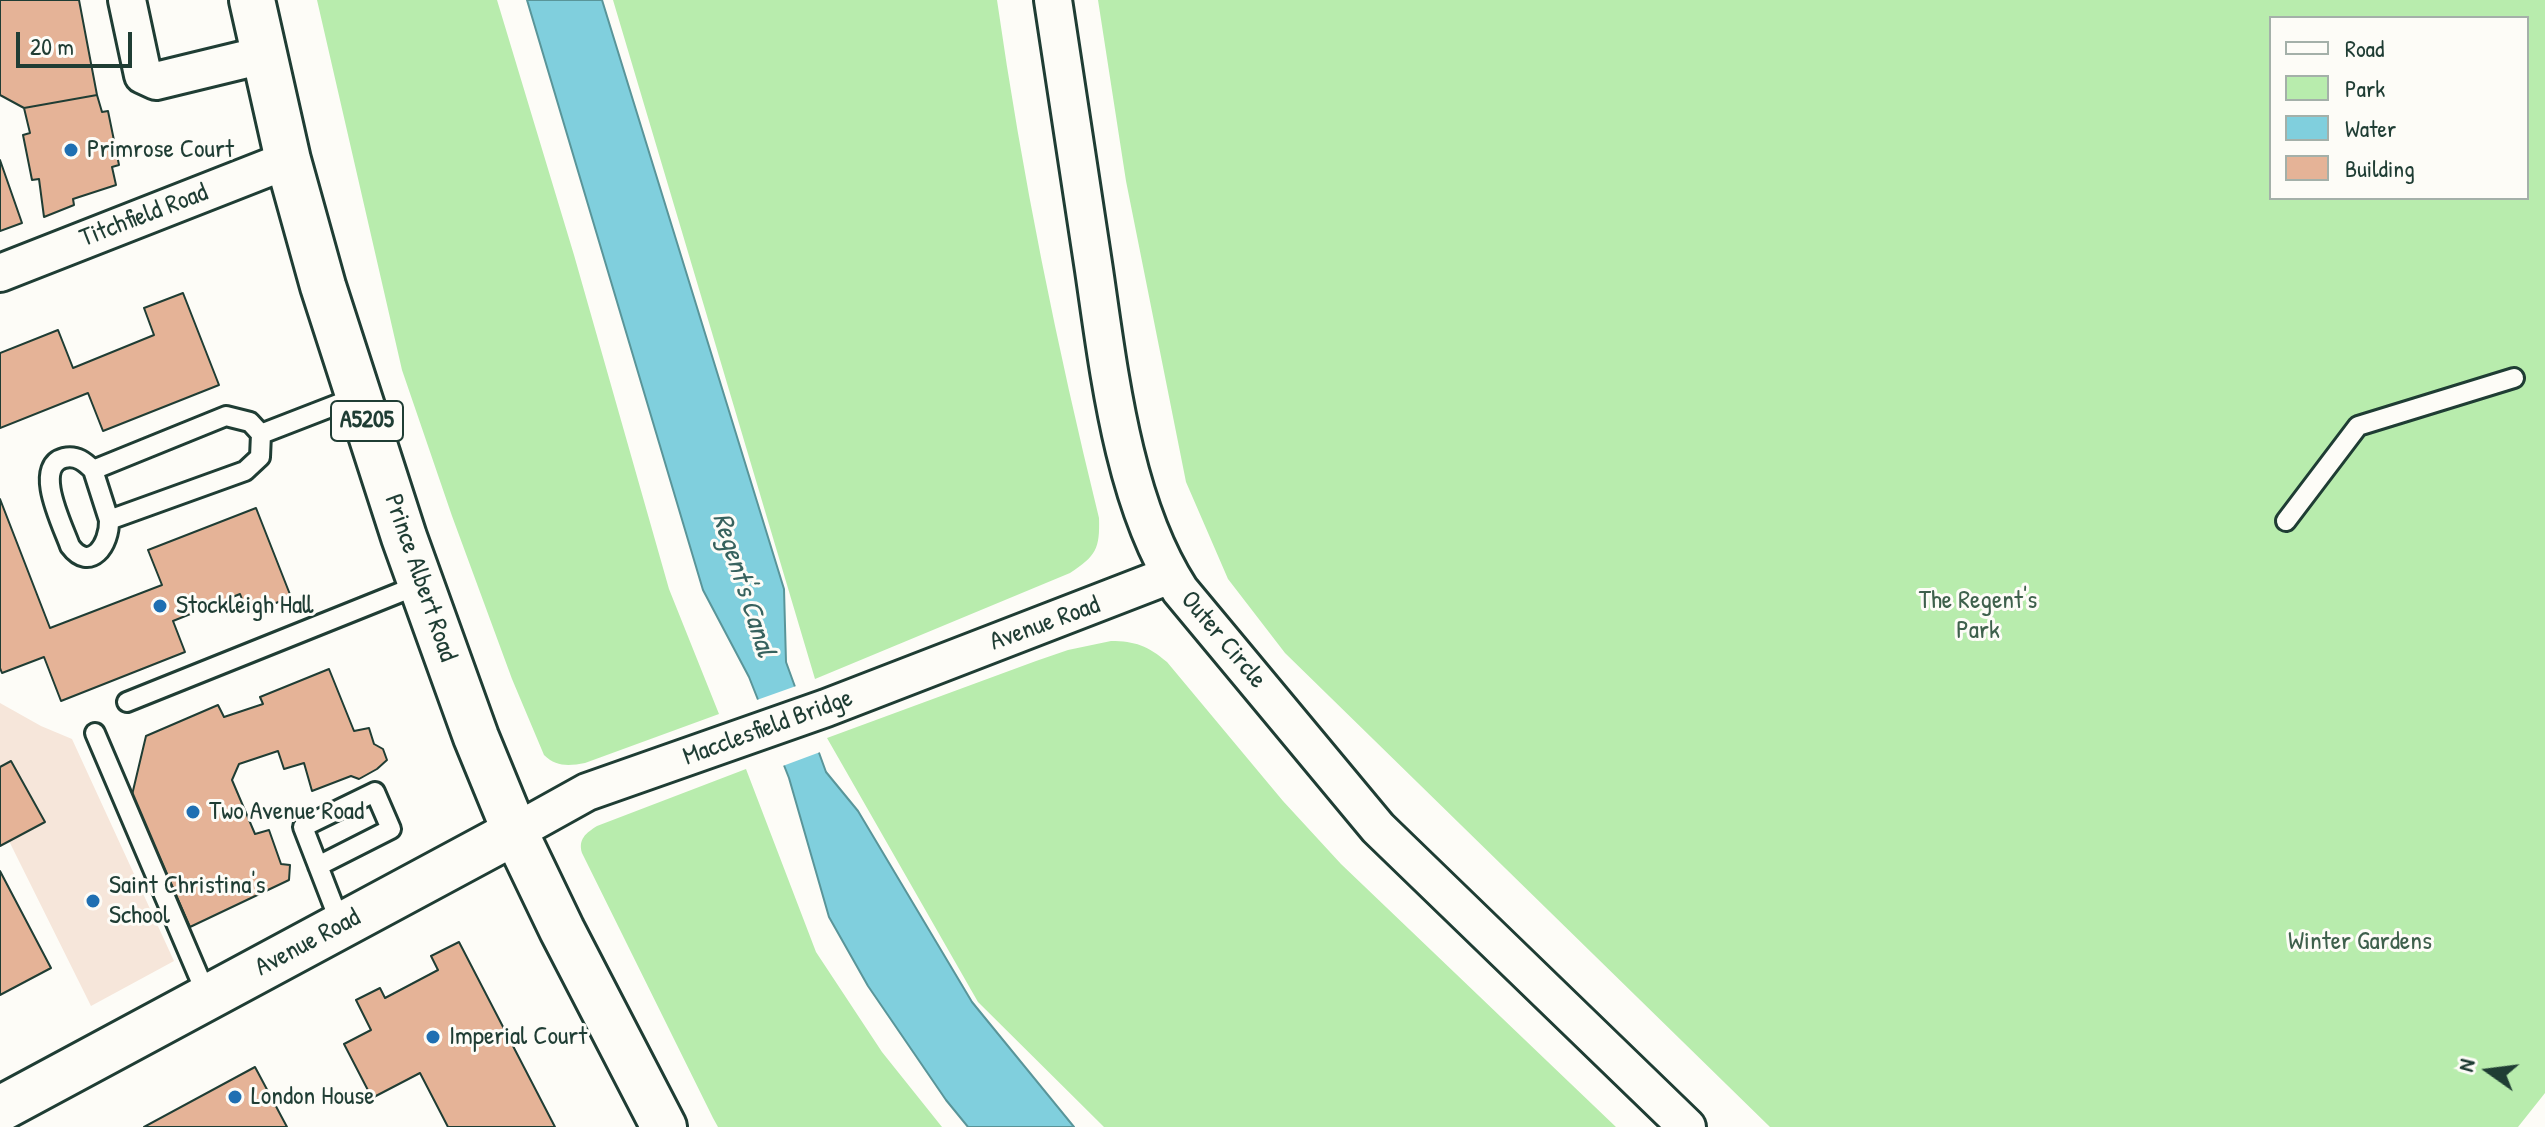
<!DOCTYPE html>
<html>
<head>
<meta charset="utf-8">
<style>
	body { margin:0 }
	#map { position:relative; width:2545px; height:1127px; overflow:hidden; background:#fdfcf7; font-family:"Patrick Hand",sans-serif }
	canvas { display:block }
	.legend { position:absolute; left:2269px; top:16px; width:260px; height:184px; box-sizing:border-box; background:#fdfcf7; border:2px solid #a4b0a9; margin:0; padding:10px 14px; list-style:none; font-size:24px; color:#1f3d34 }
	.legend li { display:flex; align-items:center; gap:16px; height:40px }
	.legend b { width:40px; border:2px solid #a4b0a9 }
	.north { position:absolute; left:2449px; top:1031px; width:80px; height:80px; -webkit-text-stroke:6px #fdfcf7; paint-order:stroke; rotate:284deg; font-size:22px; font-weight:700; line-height:32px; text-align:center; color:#1f3d34 }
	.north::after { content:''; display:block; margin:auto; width:28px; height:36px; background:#1f3d34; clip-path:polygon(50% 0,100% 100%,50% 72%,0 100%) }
	.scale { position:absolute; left:16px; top:32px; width:116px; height:36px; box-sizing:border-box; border:4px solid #1f3d34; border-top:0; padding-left:10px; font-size:24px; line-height:28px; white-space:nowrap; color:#1f3d34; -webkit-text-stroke:6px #fdfcf7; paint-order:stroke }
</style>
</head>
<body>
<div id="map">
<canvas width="2545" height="1127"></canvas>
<ul class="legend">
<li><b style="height:10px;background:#fdfcf7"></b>Road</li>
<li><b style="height:22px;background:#b8ecad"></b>Park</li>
<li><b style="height:22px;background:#80cfdd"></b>Water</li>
<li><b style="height:22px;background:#e5b397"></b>Building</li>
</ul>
<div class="north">N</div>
<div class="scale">20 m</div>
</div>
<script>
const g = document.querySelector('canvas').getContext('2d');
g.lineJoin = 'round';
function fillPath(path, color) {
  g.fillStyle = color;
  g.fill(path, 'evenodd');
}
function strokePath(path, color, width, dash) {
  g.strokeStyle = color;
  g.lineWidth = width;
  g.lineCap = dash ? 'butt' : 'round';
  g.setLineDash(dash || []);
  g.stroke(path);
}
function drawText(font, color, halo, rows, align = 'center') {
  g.font = font + ' "Patrick Hand",sans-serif';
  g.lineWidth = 6;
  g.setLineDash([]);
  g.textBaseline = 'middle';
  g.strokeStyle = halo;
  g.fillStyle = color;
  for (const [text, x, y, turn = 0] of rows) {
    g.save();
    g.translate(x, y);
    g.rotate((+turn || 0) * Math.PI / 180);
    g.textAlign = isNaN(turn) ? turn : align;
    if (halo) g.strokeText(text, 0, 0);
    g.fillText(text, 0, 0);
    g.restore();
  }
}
const built = new Path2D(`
	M0 703 41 726 72 739 174 961 91 1006 9 841 11 761 0 767Z`);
const green = new Path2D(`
	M317 0H497L574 255 669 589 719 714 585 763C569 766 556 767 544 755L512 679 452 516 402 370Z
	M613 0H997C1022 175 1057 347 1099 518 1100 549 1096 556 1070 573L815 679Z
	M1098 0H2545V1093L2518 1127H1770L1285 653 1228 579 1186 482 1126 181ZM2271 18H2527V198H2271Z
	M1111 641C1135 641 1148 646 1167 662L1283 801 1341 864 1616 1127H1104L978 1002 827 738 1036 661 1068 650Z
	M746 769 816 952 882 1052 942 1127H718L713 1118 582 853C578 839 586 833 597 826Z`);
const water = new Path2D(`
	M527 0H602L784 589 786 662 826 772 858 811 972 1002 1074 1127H968L946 1100 868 986 829 917 789 778 749 677 703 590Z`);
const pier = new Path2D(`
	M799 685 823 751 780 767 754 701Z`);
const building = new Path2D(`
	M0 0H79L97 95 24 108 0 95Z
	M97 95 102 112 108 111 119 165 112 167 116 185 73 199 74 205 44 217 39 179 32 180 23 135 30 133 24 108Z
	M0 160 22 223 0 231Z
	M183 293 219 385 103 431 88 393 0 428V353L58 330 73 368 154 335 144 308Z
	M0 499 50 628 162 585 148 550 256 508 291 597 248 614 240 594 173 621 185 652 61 701 44 657 2 673 0 668Z
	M329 669 354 731 369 728 374 744 383 749 387 760 377 769 359 779 351 776 312 791 304 763 284 769 278 751 239 764 232 780 255 834 269 830 281 864 290 865 289 880 190 927 132 795 146 736 218 705 224 717 263 704 260 697Z
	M11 761 45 822 0 846V767Z
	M0 871 51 968 0 995Z
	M459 942 555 1127H448L420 1073 372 1098 344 1044 371 1030 356 1000 380 988 385 998 438 970 431 956Z
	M255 1067 287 1127H144Z`);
const service = new Path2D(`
	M261 434 260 457 245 471 109 520C110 545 90 573 70 546 63 526 32 466 64 458 77 455 85 462 93 470L226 416 250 422 261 434 359 396
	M93 470 109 520
	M2286 521 2358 426 2514 378
	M127 702 421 584
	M95 733 208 998
	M318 866 391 829 375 792 303 827 341 925`);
const minor = new Path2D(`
	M127 0 143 75 156 81 263 55
	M1053 0C1067 90 1080 180 1094 270 1109 372 1123 502 1180 590L1378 828 1687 1127
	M0 273 288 160
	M515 832 587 792 826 708 1170 575`);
const secondary = new Path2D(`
	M0 1109 515 832`);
const primary = new Path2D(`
	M252 0 288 160 323 286 404 537 476 737 515 832 562 930 664 1127`);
const markers = [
	[71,150,8,"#1f6fb2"],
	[160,606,8,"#1f6fb2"],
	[193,812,8,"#1f6fb2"],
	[93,901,8,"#1f6fb2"],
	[433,1037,8,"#1f6fb2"],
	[235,1097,8,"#1f6fb2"]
];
const shields = [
	[367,421,72]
];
const shieldNames = [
	["A5205",367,421]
];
const poiNames = [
	["Primrose Court",87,150],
	["Stockleigh Hall",176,606],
	["Two Avenue Road",209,812],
	["Saint Christina's",109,886],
	["School",109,916],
	["Imperial Court",449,1037],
	["London House",251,1097]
];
const streetNames = [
	["Titchfield Road",144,216,-21],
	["Prince Albert Road",420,578,71],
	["Avenue Road",1045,624,-20],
	["Outer Circle",1223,640,50],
	["Macclesfield Bridge",768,728,-20],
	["Avenue Road",308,943,-28]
];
const parkNames = [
	["The Regent's",1978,601],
	["Park",1978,631],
	["Winter Gardens",2360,942]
];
const waterNames = [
	["Regent's Canal",743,585,72]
];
fillPath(built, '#f6e6da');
fillPath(green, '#b8ecad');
fillPath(water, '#80cfdd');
strokePath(water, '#599599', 2);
fillPath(pier, '#fdfcf7');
fillPath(building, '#e5b397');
strokePath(building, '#1f3d34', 2);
strokePath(service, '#1f3d34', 24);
strokePath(minor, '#1f3d34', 42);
strokePath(secondary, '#1f3d34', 50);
strokePath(primary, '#1f3d34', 50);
strokePath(service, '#fdfcf7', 18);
strokePath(minor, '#fdfcf7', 36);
strokePath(secondary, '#fdfcf7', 44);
strokePath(primary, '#fdfcf7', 44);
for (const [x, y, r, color] of markers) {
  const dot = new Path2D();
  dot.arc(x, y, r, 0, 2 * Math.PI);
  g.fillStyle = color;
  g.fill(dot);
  strokePath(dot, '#fdfcf7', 3);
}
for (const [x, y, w] of shields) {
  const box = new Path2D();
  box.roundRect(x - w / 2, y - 20, w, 40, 6);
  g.fillStyle = '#fdfcf7';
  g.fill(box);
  strokePath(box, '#1f3d34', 2);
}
drawText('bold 24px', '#1f3d34', null, shieldNames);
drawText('26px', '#1f3d34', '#fdfcf7', poiNames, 'left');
drawText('26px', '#1f3d34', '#fdfcf7', streetNames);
drawText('26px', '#3e604c', '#fdfcf7', parkNames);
drawText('italic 28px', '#37625e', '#fdfcf7', waterNames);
</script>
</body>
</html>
